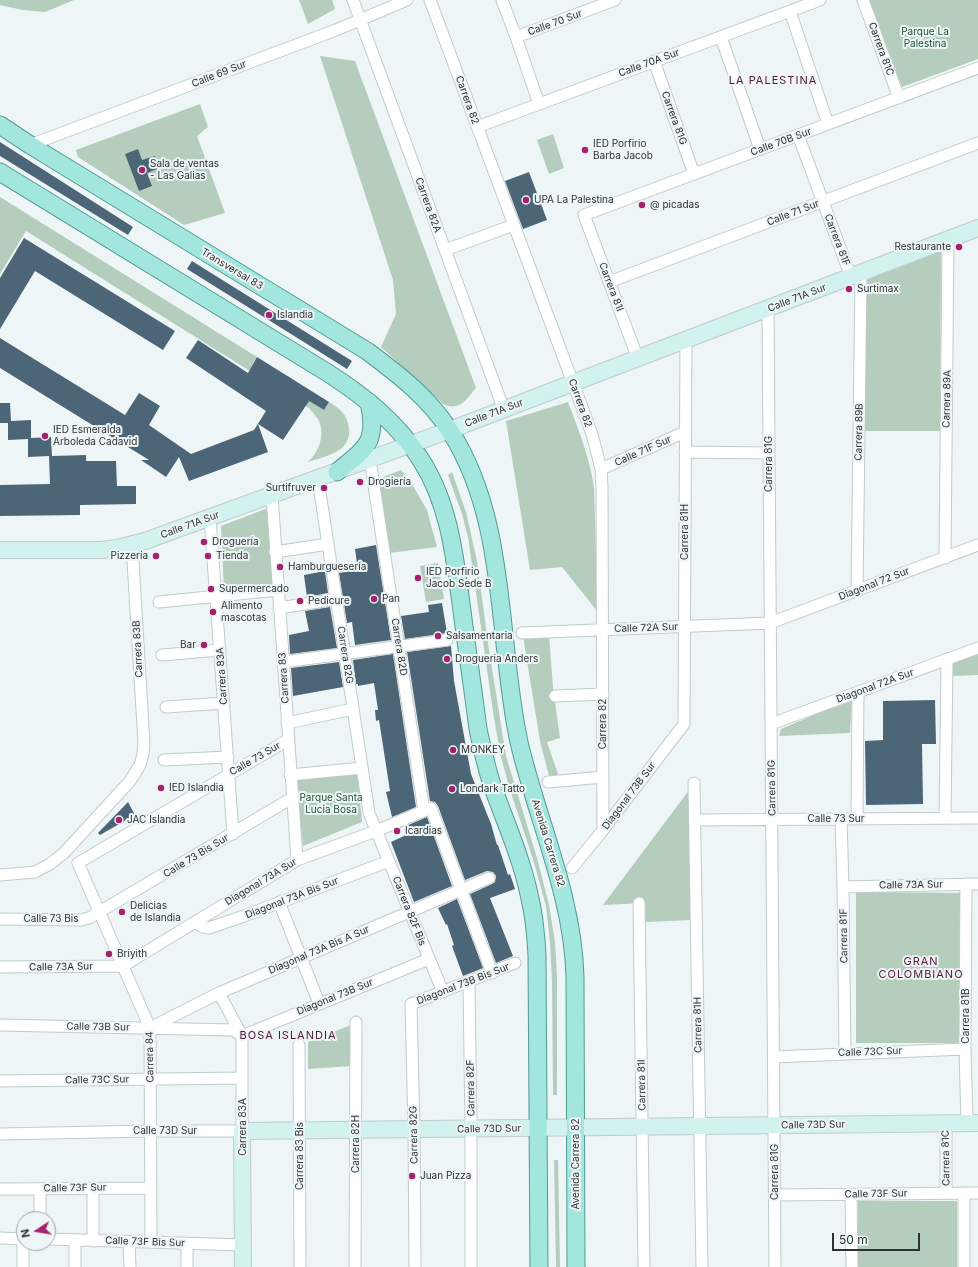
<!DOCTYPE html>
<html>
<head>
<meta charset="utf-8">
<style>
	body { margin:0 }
	#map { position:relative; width:978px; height:1267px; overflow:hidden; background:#eef5f7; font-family:Inter,sans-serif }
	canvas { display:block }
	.north { position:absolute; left:16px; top:1211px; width:40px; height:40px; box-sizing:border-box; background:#eef5f7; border:1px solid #a1a7a8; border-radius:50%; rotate:258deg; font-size:11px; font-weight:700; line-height:16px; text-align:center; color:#2e3132 }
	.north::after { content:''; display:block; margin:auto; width:14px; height:18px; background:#a5216d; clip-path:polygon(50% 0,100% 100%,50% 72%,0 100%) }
	.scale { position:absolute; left:832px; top:1233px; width:88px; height:18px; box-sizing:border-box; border:2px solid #2e3132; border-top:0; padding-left:5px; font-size:12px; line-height:14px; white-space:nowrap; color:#2e3132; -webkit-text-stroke:3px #eef5f7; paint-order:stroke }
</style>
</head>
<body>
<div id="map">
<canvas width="978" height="1267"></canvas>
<div class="north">N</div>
<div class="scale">50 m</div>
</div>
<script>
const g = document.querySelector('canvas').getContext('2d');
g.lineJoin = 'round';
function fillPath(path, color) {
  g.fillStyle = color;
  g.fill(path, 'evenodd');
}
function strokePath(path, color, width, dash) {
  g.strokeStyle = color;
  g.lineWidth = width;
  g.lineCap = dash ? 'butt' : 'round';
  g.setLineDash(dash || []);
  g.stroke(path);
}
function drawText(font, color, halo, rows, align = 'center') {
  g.font = font + ' Inter,sans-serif';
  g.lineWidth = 4;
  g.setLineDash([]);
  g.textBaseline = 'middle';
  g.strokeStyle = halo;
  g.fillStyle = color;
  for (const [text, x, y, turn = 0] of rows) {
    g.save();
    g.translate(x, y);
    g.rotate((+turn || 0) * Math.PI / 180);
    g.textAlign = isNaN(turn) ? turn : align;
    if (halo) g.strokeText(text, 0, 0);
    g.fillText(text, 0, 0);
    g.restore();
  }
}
const green = new Path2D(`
	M0 0H74L45 12 23 10 0 5Z
	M299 0H332L335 9 308 24Z
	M869 0H978V59L902 87Z
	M320 56 355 61 476 388C466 399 460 412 443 404L381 347 396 314 393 280Z
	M200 104 208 127 197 136 225 213 184 225 78 157 76 150Z
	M553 134 564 168 549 174 537 140Z
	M0 197 257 357 252 365 283 383 288 376 298 383 293 391 324 410 329 402C340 409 347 414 349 428 352 452 326 456 308 462 319 452 325 435 319 421 317 417 312 412 309 408L26 231 0 274Z
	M941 249 940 431H863L864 278Z
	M568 402C579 431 590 458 594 488L598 612 562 567 530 570 506 421Z
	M401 470 409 479 427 510 437 547 389 553 378 479Z
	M452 472 466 512 477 561 489 650 506 756 537 858 549 905 555 942 557 976V1095H553L552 981 550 943 546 906 533 859 510 790 501 757 494 718 468 537 462 514 448 475Z
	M268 508 275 586 224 591 221 526Z
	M438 563 444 599 426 602 420 566Z
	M549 634 553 688 560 738 547 742 559 777 549 776 540 741 523 636Z
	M978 650V675L953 676V660Z
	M852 699 850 733 779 736 781 729Z
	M357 772 362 822 303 846 296 778Z
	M690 789 692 920 645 922V903L603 905Z
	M856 892 962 893 961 1043H856Z
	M351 1025V1066L308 1069V1042Z
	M554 1160H558L560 1267H556Z
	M858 1201H957V1267H858Z`);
const building = new Path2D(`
	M0 142 133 227 128 235 0 156Z
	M138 149 142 160 155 156 160 168 147 173 152 186 139 191 125 154Z
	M529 172 547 220 523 229 505 181Z
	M24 238 175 331 163 350 35 271 0 329V278Z
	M192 261 352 361 347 369 187 269Z
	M0 338 125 415 139 393 160 406 149 425 191 454 254 430 266 411 186 358 198 340 248 373 257 357 329 402 324 410 309 401 283 440 258 424 268 452 189 481 179 457 166 477 141 460H149L0 368Z
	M0 403H10L11 421 31 420V438L51 437 52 456 86 455V461H116L117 486H136V504L80 505V515L0 516V485L50 484 49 456 28 457V439L8 440V423H0Z
	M376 545 391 640 355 645 352 622 347 623 339 573 358 570 355 549Z
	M325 571 328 593 307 597 304 575Z
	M442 603 447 633 405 639 401 616 429 612 428 605Z
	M330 607 337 648 290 654 289 635 309 631 305 611Z
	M451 646 454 681 471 774 491 824 497 845H498L508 875 510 874 515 889 490 898 513 956 496 963 470 894 492 884 495 882 496 876 493 872 487 871 465 880 438 806 435 802 430 801 407 652Z
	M393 654 416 807 392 817 386 792 390 791 379 720 376 721 375 710H378L374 683 358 686V684H356L353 660Z
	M339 662 343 687 293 696 291 668Z
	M935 700 936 744H922L923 804 866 805 865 741 883 740V701Z
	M128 802 135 815 100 835 98 833Z
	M427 817 452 886 414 902 391 842 404 836 407 830 406 826Z
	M457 899 483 968 463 976 452 946 454 945 447 924 446 925 438 908Z`);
const street = new Path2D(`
	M353 0 504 410
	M430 0 592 434 601 469 602 487 603 830
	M502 0 516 37 539 104
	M863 0 899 98
	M790 11 828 124
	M516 37 615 0
	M721 37 760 149
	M654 61 694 174
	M477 127 820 0
	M798 135 851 277
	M30 145 336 30 407 0
	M445 250 514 225
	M609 282 978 143
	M768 309 775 1267
	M638 359 584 215 978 68
	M685 452 769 453
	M370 460 424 811
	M601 469 685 432
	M318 479 369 813 443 992
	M272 495 297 860
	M210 518 233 834
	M275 552 328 544
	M945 558 948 240
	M857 591 861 274
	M159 602 278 590
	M279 608 337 599
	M522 633 770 623 978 545
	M162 655 220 650
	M283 662 447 640
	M555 696 603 694
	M166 707 224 703
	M287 723 353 709
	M771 724 978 648
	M164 760 228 757
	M290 775 362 768
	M548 782 603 777
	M694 783 702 1267
	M945 818 947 659
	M841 819 843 887 845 1053
	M857 819 858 692
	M695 820 978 818
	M572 868 603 830 684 724 686 340
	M0 875 35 872 50 864 64 853 130 781 140 765 143 754 144 743 132 545
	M966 884 965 1049 967 1123
	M843 887 978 884
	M279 902 319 1003
	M639 903 644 1267
	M0 919 81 920 89 918 292 798
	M195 922 203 927 209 928 244 916 389 861
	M0 967 123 966 297 860 376 831 431 808 492 973
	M469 981 471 1129V1267
	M0 1025 233 1030 242 1036
	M150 1028 219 993 489 878
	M242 1036 429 959
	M299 1045 300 1267
	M774 1057 965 1049
	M0 1081 242 1078
	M946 1124V1193
	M0 1134 150 1131H242V1036L219 993
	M93 1188V1241
	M0 1189 151 1188
	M964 1193V1267
	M851 1194 852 1267
	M775 1195 978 1193
	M40 1219V1189
	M0 1238 24 1239
	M23 1239V1267
	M48 1239 243 1245
	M75 1240V1267
	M129 1242 130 1267
	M151 1242 150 1028 78 863 288 740
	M187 1267V1243
	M355 1267 356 1022
	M415 1267 414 1129 411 1004 515 963`);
const secondary = new Path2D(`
	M0 550H102L117 548 145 541 450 430 978 228
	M243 1267 242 1131 978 1123`);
const primary = new Path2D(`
	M0 125 30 145 367 351C398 374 429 398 450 431 508 520 497 641 519 742 537 820 573 895 575 977L576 1267
	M0 172 328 373C364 396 398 423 421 460 450 505 455 559 462 611 467 650 473 689 478 729 482 748 486 766 492 785 505 821 521 857 529 894 534 914 536 935 537 955L539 1267
	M337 472C366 448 378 443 369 402`);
const markers = [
	[585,150,4,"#a5216d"],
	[142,170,4,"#a5216d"],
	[526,200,4,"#a5216d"],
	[642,205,4,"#a5216d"],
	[959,247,4,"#a5216d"],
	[849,289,4,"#a5216d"],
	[269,315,4,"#a5216d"],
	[45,436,4,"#a5216d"],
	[360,482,4,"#a5216d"],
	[324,488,4,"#a5216d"],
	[204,542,4,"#a5216d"],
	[156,556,4,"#a5216d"],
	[208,556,4,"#a5216d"],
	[280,567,4,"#a5216d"],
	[418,578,4,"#a5216d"],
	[211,589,4,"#a5216d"],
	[374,599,4,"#a5216d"],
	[300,601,4,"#a5216d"],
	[213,612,4,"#a5216d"],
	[438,636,4,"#a5216d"],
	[204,645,4,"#a5216d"],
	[447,659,4,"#a5216d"],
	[453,750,4,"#a5216d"],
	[161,788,4,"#a5216d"],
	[452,789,4,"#a5216d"],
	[119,820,4,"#a5216d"],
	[397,831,4,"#a5216d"],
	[122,912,4,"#a5216d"],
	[109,954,4,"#a5216d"],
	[412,1176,4,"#a5216d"]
];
const streetNames = [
	["Calle 70 Sur",555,23,-20],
	["Carrera 81C",881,49,70],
	["Calle 70A Sur",649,63,-20],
	["Calle 69 Sur",219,74,-21],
	["Carrera 82",467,100,70],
	["Carrera 81G",674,118,70],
	["Calle 70B Sur",781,142,-20],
	["Carrera 82A",428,205,70],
	["Calle 71 Sur",793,213,-21],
	["Carrera 81F",837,240,69],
	["Transversal 83",232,269,31],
	["Carrera 81I",611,287,69],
	["Calle 71A Sur",797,298,-21],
	["Carrera 89A",947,399,-89],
	["Carrera 82",580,403,70],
	["Calle 71A Sur",494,413,-21],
	["Carrera 89B",859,432,-89],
	["Calle 71F Sur",643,451,-24],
	["Carrera 81G",769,464,-90],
	["Calle 71A Sur",190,525,-20],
	["Carrera 81H",685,532,-90],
	["Diagonal 72 Sur",874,584,-21],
	["Calle 72A Sur",646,628,-2],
	["Carrera 82D",399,647,81],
	["Carrera 83B",138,649,-93],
	["Carrera 82G",345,655,81],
	["Carrera 83A",222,676,-94],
	["Carrera 83",284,678,-94],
	["Diagonal 72A Sur",875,686,-20],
	["Carrera 82",603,724,-90],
	["Calle 73 Sur",255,759,-30],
	["Carrera 81G",772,788,-91],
	["Diagonal 73B Sur",629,796,-53],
	["Calle 73 Sur",836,819],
	["Avenida Carrera 82",548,843,73],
	["Calle 73 Bis Sur",196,856,-31],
	["Diagonal 73A Sur",261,882,-31],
	["Calle 73A Sur",911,885,-1],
	["Diagonal 73A Bis Sur",292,898,-21],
	["Carrera 82F Bis",409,911,68],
	["Calle 73 Bis",51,919],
	["Carrera 81F",844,936,-91],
	["Diagonal 73A Bis A Sur",319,950,-23],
	["Calle 73A Sur",61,967,-1],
	["Diagonal 73B Bis Sur",463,984,-21],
	["Diagonal 73B Sur",335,997,-22],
	["Carrera 81B",966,1016,-90],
	["Carrera 81H",698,1025,-91],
	["Calle 73B Sur",98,1027,1],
	["Calle 73C Sur",870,1052,-2],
	["Carrera 84",150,1057,-91],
	["Calle 73C Sur",97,1080,-1],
	["Carrera 81I",642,1085,-91],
	["Carrera 82F",471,1088,-91],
	["Calle 73D Sur",813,1125,-1],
	["Carrera 83A",243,1127,-90],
	["Calle 73D Sur",489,1129,-1],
	["Calle 73D Sur",165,1131],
	["Carrera 82G",414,1135,-91],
	["Carrera 82H",356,1144,-90],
	["Carrera 83 Bis",300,1156,-90],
	["Carrera 81C",946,1158,-91],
	["Avenida Carrera 82",576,1164,-90],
	["Carrera 81G",775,1172,-90],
	["Calle 73F Sur",75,1188,-1],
	["Calle 73F Sur",876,1194,-1],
	["Calle 73F Bis Sur",145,1242,2]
];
const parkNames = [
	["Parque La",925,32],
	["Palestina",925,44],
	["Parque Santa",331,798],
	["Lucia Bosa",331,810]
];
const poiNames = [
	["IED Porfirio",593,144],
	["Barba Jacob",593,156],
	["Sala de ventas",150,164],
	["- Las Galias",150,176],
	["UPA La Palestina",534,200],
	["@ picadas",650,205],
	["Restaurante",951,247,"right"],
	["Surtimax",857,289],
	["Islandia",277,315],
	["IED Esmeralda",53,430],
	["Arboleda Cadavid",53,442],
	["Drogiería",368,482],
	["Surtifruver",316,488,"right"],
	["Droguería",212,542],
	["Pizzería",148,556,"right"],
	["Tienda",216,556],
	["Hamburguesería",288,567],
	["IED Porfirio",426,572],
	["Jacob Sede B",426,584],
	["Supermercado",219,589],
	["Pan",382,599],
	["Pedicure",308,601],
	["Alimento",221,606],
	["mascotas",221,618],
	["Salsamentaria",446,636],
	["Bar",196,645,"right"],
	["Drogueria Anders",455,659],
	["MONKEY",461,750],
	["IED Islandia",169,788],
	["Londark Tatto",460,789],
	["JAC Islandia",127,820],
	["Icardias",405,831],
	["Delicias",130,906],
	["de Islandia",130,918],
	["Briyith",117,954],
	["Juan Pizza",420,1176]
];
const neighbourhoodNames = [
	["LA PALESTINA",773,81],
	["GRAN",921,962],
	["COLOMBIANO",921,975],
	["BOSA ISLANDIA",288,1036]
];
fillPath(green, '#b4cdbd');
fillPath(building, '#4c6678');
strokePath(street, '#c3cacc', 13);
strokePath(secondary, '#c3cacc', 18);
strokePath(primary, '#529c93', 19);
strokePath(street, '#fff', 11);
strokePath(secondary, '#d1f2ee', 16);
strokePath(primary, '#a3e6dd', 17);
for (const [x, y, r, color] of markers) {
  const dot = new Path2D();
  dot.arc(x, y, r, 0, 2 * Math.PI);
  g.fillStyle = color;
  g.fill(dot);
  strokePath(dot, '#eef5f7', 1.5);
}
drawText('10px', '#2e3132', '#eef5f7', streetNames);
drawText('10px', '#1f5337', '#eef5f7', parkNames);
drawText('10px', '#2e3132', '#eef5f7', poiNames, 'left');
g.letterSpacing = '1px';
drawText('11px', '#561739', '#eef5f7', neighbourhoodNames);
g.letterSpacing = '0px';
</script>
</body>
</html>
